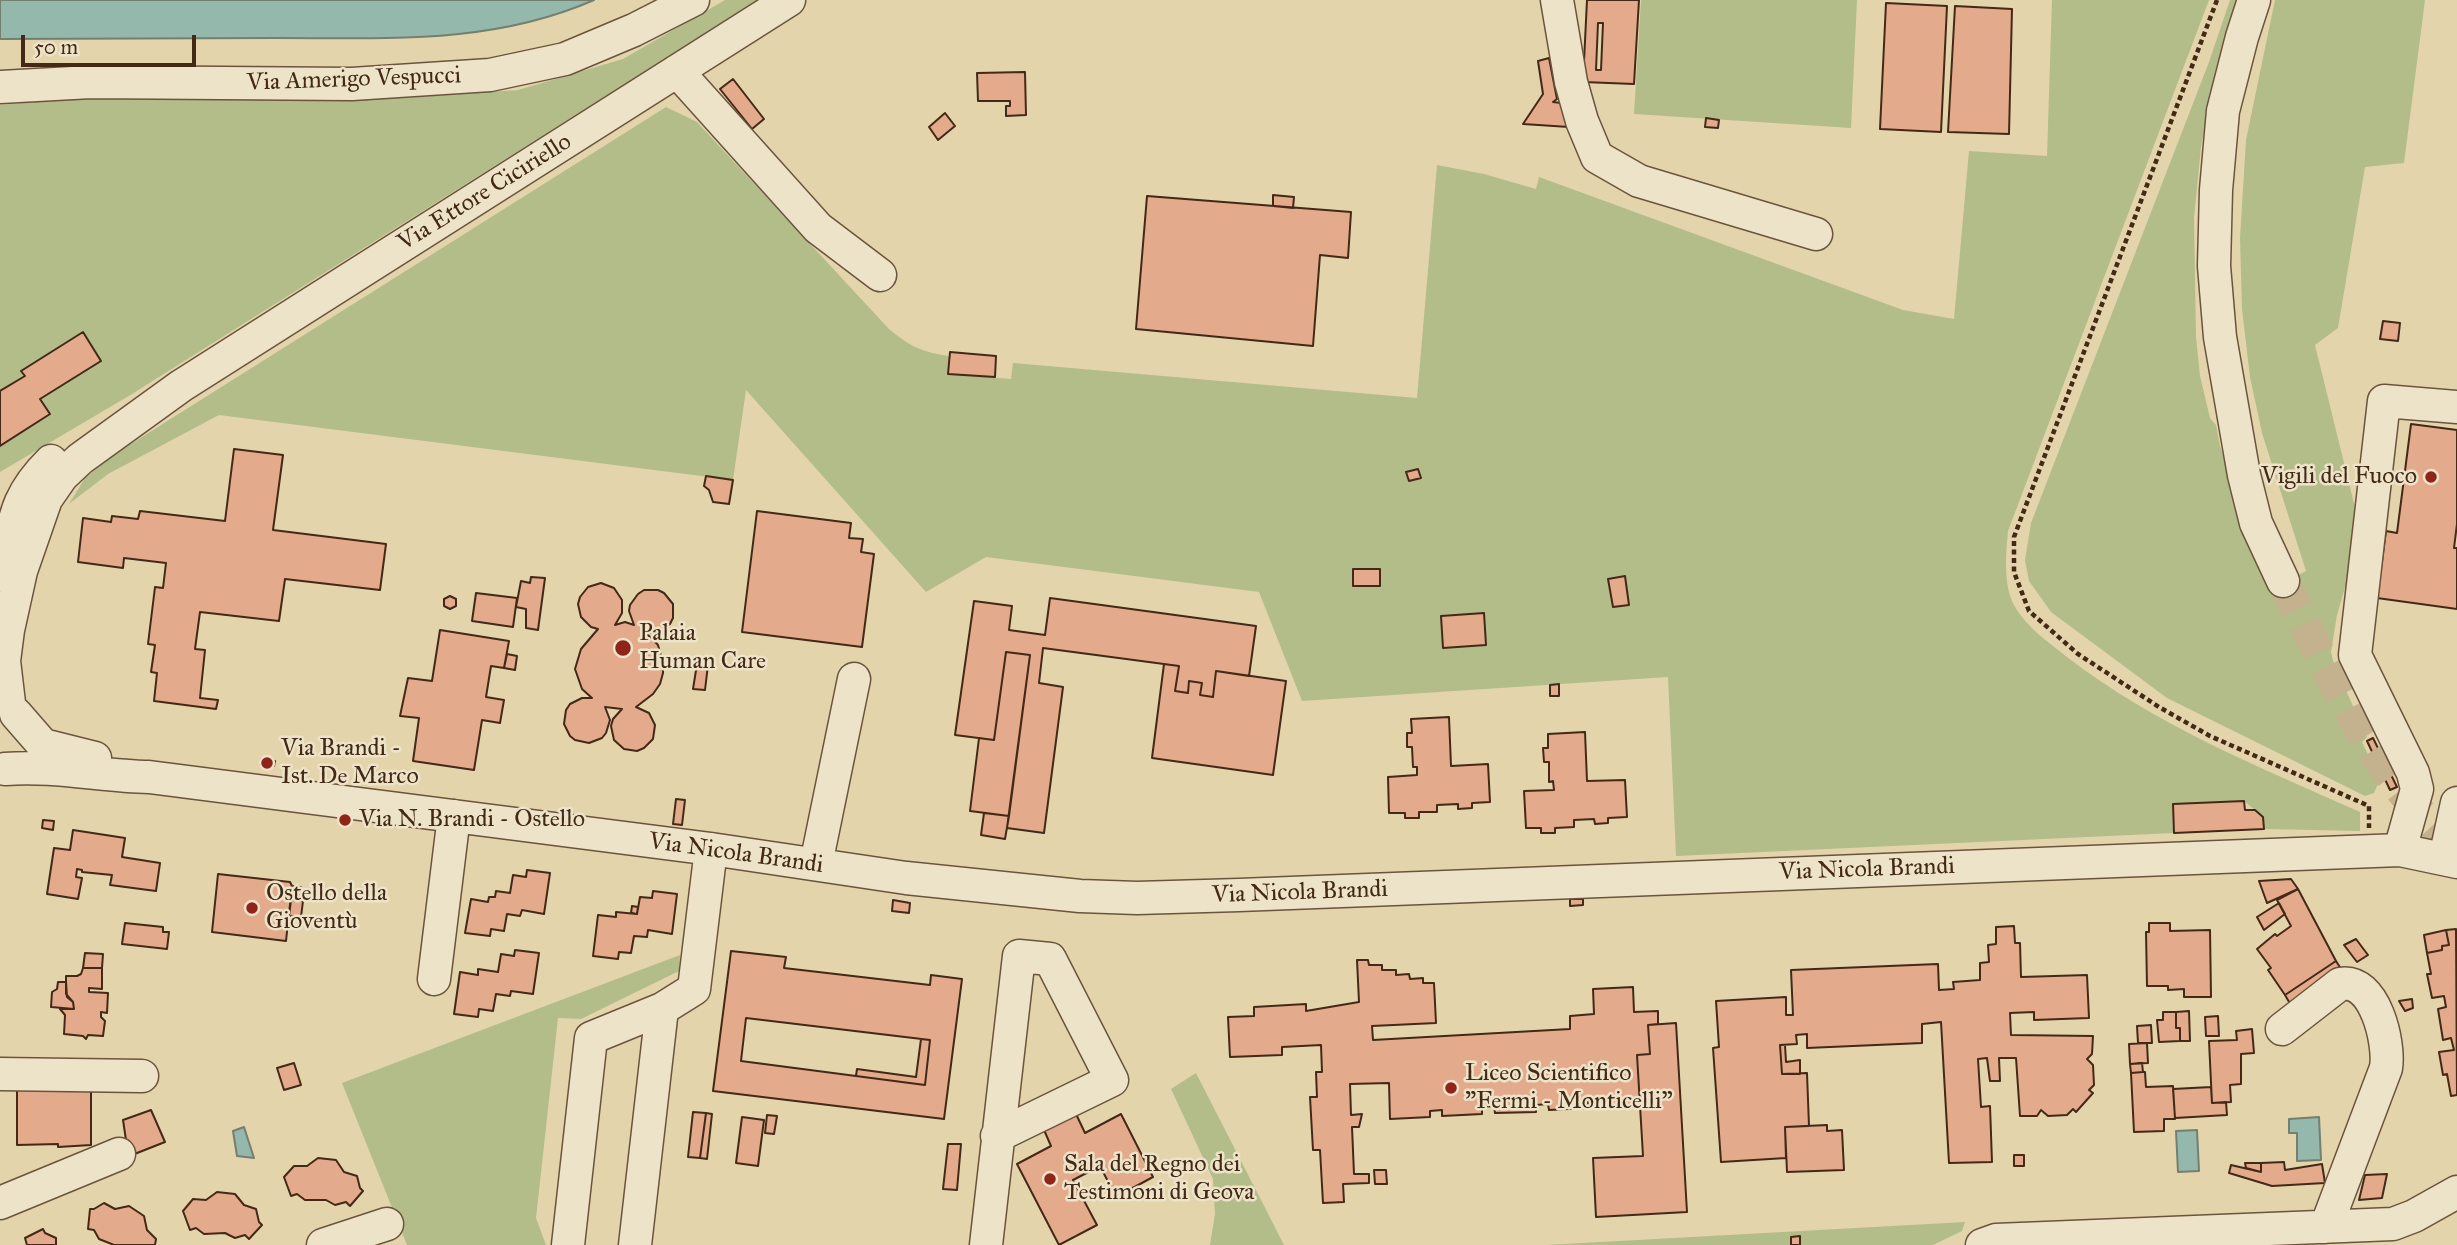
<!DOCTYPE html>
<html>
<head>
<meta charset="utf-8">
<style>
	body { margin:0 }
	#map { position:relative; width:2457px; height:1245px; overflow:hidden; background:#e4d4ac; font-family:"IM FELL Great Primer",serif }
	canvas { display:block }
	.scale { position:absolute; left:21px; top:35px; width:175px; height:32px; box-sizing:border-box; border:4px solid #432916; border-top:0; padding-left:9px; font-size:21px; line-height:24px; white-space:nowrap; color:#432916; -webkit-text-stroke:5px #ede3c9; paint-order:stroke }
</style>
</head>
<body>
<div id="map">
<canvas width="2457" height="1245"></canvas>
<div class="scale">50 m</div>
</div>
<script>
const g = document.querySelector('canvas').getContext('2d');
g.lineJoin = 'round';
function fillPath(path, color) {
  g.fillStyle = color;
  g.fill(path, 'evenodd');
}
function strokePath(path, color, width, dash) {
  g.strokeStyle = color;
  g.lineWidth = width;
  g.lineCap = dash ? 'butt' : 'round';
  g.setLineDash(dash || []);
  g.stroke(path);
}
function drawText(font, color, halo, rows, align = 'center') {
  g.font = font + ' "IM FELL Great Primer",serif';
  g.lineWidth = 5;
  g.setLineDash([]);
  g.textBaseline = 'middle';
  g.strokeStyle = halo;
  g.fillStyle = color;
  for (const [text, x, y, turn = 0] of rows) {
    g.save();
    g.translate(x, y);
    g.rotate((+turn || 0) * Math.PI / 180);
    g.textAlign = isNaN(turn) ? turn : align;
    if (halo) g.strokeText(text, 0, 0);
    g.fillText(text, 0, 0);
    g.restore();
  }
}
const green = new Path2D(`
	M725 0H758L132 394 0 472V446L50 414 40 399 101 361 83 332 22 370 25 376 0 391V105L71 99 403 98 518 90 623 59Z
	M1641 0H1857L1851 128 1634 114Z
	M2052 0H2209L2008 531C2006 554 2003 584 2014 605 2027 628 2047 641 2067 657 2155 725 2259 767 2360 812V831L2264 829 2263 817 2244 801 2173 804 2174 833 1676 856 1668 677 1302 701 1259 592 986 557 926 592 746 390 733 480 219 415 108 474 69 504 85 478 115 454 666 107 697 122 889 329C911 347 922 352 949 356V374L1011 379 1013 363 1417 398 1437 165 1484 174 1536 189 1539 177 1903 310 1954 319 1969 151 2047 156Z
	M2230 0H2238L2212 86 2201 147 2194 218 2196 337 2200 376 2210 418 2216 425 2220 446 2243 517 2272 589 2306 571 2262 433 2250 377 2242 309 2240 238 2246 140 2275 0H2425L2404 163 2365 167 2338 328 2315 345 2361 532 2337 615 2331 652 2334 664 2367 737 2362 742 2380 779 2374 793 2365 796 2167 698 2051 612 2029 581 2025 560 2031 523 2209 62Z
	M680 955 679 971 581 1019 558 1018 536 1218 546 1245H407L342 1083Z
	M1196 1073 1284 1245H1210L1215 1214 1213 1179 1171 1089Z
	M1965 1222 1962 1231 1933 1245H1546Z`);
const water = new Path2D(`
	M0 0H594C491 45 386 38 276 38 184 39 92 39 0 39Z
	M2319 1117 2321 1160 2297 1161V1133H2289V1119Z
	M244 1127 254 1158 237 1156 233 1131Z
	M2197 1130 2199 1171 2178 1172 2176 1131Z`);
const building = new Path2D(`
	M1587 0H1639L1634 84 1583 82ZM1598 23H1603L1601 70H1596Z
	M1886 3 1947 6 1941 132 1880 129Z
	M1955 6 2012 9 2009 134 1948 132Z
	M1549 58 1557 99 1553 102 1569 104V127L1523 124 1543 94 1538 61Z
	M1025 72 1026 115 1006 116V106H1010V101H978L977 73Z
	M733 79 764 119 752 129 720 89Z
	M945 113 955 126 938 140 929 127Z
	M1706 118 1719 120 1718 128 1705 127Z
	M1273 195 1294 197 1293 208 1273 206Z
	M1147 196 1351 212 1348 258 1320 255 1313 346 1136 329Z
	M2383 321 2400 323 2398 341 2380 339Z
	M83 332 101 361 40 399 50 414 0 446V391L25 376 21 371Z
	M950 352 996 356 995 377 948 374Z
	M2411 424 2457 430V524L2454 548H2457V609L2377 598 2386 531 2397 533Z
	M234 449 283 455 273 530 386 544 380 590 285 579 279 621 200 612 195 649 205 650 200 698 218 700 216 709 154 701 157 673 151 672 155 645 148 644 155 587 163 588 166 563 124 558 123 568 78 562 83 518 111 522 112 516 138 519 140 511 225 521Z
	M1418 469 1421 478 1409 481 1406 472Z
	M706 476 733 480 729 504 713 502 709 490 704 486Z
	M757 511 851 523 849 538 863 539 861 552 874 554 862 647 742 632Z
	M1353 569H1380V586H1353Z
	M1625 576 1629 605 1613 607 1608 579Z
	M531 577 545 578 538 630 526 628V609L516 607 521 581 530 583Z
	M601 583 614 588 622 600V613L615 625 625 622 634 625 629 611 630 605 638 594 644 590H658L664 593 673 604V618L670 624 659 632 646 633 658 645 663 663V673L660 684 653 694 636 707 649 713 655 725 653 739 644 748 637 751 624 749 614 740 611 726 613 719 622 709 605 707 610 720 606 733 602 738 589 743 575 740 570 736 564 724 566 710 570 704 582 698H592L582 689 575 669 581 649 598 629 591 627 581 617 578 604 580 597 588 587Z
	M476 593 517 598 513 627 472 621Z
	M450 596 456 599V606L450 609 444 606V599Z
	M1050 598 1256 626 1249 676 1216 671 1213 697 1200 695 1202 683 1189 681 1188 693 1175 691 1179 666 1043 648 1039 683 1063 687 1044 833 1007 828 1030 655 1006 652 994 740 955 735 974 601 1012 606 1009 630 1045 635Z
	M1484 613 1486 645 1443 648 1441 616Z
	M440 630 509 641 504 668 491 666 486 697 504 700 500 723 482 720 474 770 413 761 419 718 400 716 408 678 432 681Z
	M1006 652 1030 655 1009 816 970 811 979 738 994 740Z
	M507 654 517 656 515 670 504 668Z
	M697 664 708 665 705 690 693 689Z
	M1164 664 1179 666 1175 691 1188 693 1189 681 1202 683 1200 695 1213 697 1216 671 1286 681 1273 775 1152 758Z
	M1559 684V696H1550V685Z
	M1449 717 1451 766 1488 764 1490 802 1472 803V808L1458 809V804L1437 805V812H1419V818H1405V813H1389L1388 777 1417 775V767H1413L1412 747H1407V733H1412L1411 719Z
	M1585 732 1587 781 1625 780 1627 817 1608 818V823L1595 824 1594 819 1574 820V827L1555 828V833H1541V828H1526L1524 791 1554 790 1553 781 1549 782V762H1544L1543 748H1548V734Z
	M2373 738 2397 787 2390 790 2367 741Z
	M261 759 275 761 274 766 260 765Z
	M676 799 685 800 682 825 673 824Z
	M2244 801 2245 810H2255L2263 817 2264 829 2174 833 2173 804Z
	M984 813 1009 816 1005 839 981 835Z
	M43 820 54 821 53 830 42 828Z
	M73 830 125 838 122 857 160 863 156 891 110 885 112 875 82 872V870L77 869 76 877 82 878 78 899 47 894 54 848 70 850Z
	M527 870 550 873 544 914 522 910 520 916 507 914 504 931 491 929 490 936 465 933 471 899 488 902 489 897H495L496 891 510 893 513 875 526 877Z
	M218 874 290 882 292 886 286 941 212 932Z
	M2291 879 2298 889 2267 903 2259 881Z
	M292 886 301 887V895L291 894Z
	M2298 889 2336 961 2285 995 2268 970 2271 968 2257 949 2275 934 2277 936 2291 926 2277 900Z
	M653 891 677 894 672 934 648 930 647 937 634 936 631 953 619 952 618 959 593 956 598 915 616 917V912L637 914 640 897 652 898Z
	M1570 899H1583V905L1570 906Z
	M291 900 303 901 301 917 289 916Z
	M893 900 910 903 909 913 892 911Z
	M2279 903 2285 914 2264 930 2257 917Z
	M632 906 638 907 637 914 631 913Z
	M125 923 163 927V932H169L167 949 122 944Z
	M2149 923H2170V931L2210 930 2211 997H2184V989L2168 990V986H2147L2146 932H2149Z
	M2014 926 2015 943H2020L2021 977 2087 975 2089 1018 2034 1020V1012L2010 1013 2011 1035 2093 1036 2092 1054 2087 1059 2093 1065 2094 1085 2089 1090 2093 1093 2076 1112 2073 1109 2067 1115 2048 1116 2041 1110 2037 1116H2020L2016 1058H1999L2000 1081H1990L1987 1058 1978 1059 1981 1107 1990 1106 1992 1162 1949 1163 1941 1022 1922 1024V1043L1807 1048V1034L1796 1035 1797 1044 1780 1045 1782 1074 1807 1073 1809 1126 1785 1127 1786 1158 1721 1162 1713 1048 1719 1047 1716 1001 1786 997V1015H1793L1791 970 1938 964 1939 990 1954 989 1953 982 1980 980V963L1989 962 1988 945 1996 944V927Z
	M2456 929 2457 1095 2451 1096 2447 1074 2443 1075 2439 1052 2454 1050 2451 1038 2443 1040 2438 1009 2446 1007 2444 996 2432 998 2427 974H2431L2427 953 2442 950V946L2449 945 2446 930Z
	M2446 930 2449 945 2442 946V950L2427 953 2424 935Z
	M2356 939 2368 955 2357 962 2344 945Z
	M515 950 539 953 533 994 511 991 510 996 496 994 493 1011 479 1009 478 1017 454 1014 460 972 478 975V969L498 972 501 954 514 956Z
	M731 951 786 957 784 968 930 985 931 975 962 979 944 1119 713 1091ZM746 1018 930 1040 925 1085 741 1061Z
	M85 953 103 954 102 968H83Z
	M1357 960H1368L1369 965H1382V970H1396V975L1409 974 1410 979 1423 978V983H1434L1436 1023 1372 1026 1373 1040 1570 1029V1016L1594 1014 1593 989 1633 987 1634 1012 1658 1011V1024L1648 1025 1650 1054 1637 1055 1640 1105 1601 1107V1100L1588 1101V1108L1549 1110 1548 1104 1536 1105V1112L1495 1113 1494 1106 1482 1107V1114L1442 1116V1110L1430 1111V1117L1390 1119 1389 1083 1350 1084 1351 1115 1362 1114 1359 1127H1352L1354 1174H1369V1183L1343 1184 1344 1202 1323 1203 1320 1150H1313L1310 1097H1317L1316 1072H1322L1321 1045 1282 1047V1055L1230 1057 1228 1017 1254 1016V1007L1306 1004V1011L1359 1002Z
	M2336 961 2343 972 2292 1007 2285 995Z
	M83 968H102V989L89 988V992L108 993 107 1013 101 1012V1017L105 1021 103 1036 88 1035 86 1039 83 1036 64 1034 65 1015 60 1009H74L73 1002 66 994V976H77L81 974Z
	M58 982H66L67 997 73 1002 74 1009 51 1007 52 992 57 989Z
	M2412 999 2413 1008 2405 1011 2399 1001Z
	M2189 1011 2190 1041H2180V1028H2176V1012Z
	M2163 1012H2176V1028H2180V1041L2159 1042 2157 1020H2163Z
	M2218 1016 2219 1036H2206L2205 1017Z
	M1676 1023 1687 1212 1596 1217 1593 1158 1643 1156 1637 1055 1650 1054 1648 1025Z
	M2151 1025 2152 1043H2138L2137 1026Z
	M2252 1029 2254 1053 2241 1054V1084L2230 1085 2231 1102 2212 1103 2209 1041 2237 1040 2236 1031Z
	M921 1039 930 1040 925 1085 856 1076 857 1069 916 1077Z
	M2147 1043 2148 1063 2130 1064 2129 1044Z
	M1780 1045H1785L1786 1062 1800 1060V1074H1782Z
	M294 1063 301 1085 284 1090 277 1068Z
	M2142 1063 2143 1072 2131 1073 2130 1064Z
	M2143 1072H2145L2146 1087 2173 1086 2175 1119H2164V1131L2134 1132 2131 1073Z
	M17 1087 91 1088V1145L58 1147V1144L17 1145Z
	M2211 1087 2212 1103 2226 1102 2227 1115 2175 1118 2173 1089Z
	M151 1110 165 1142 132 1155 126 1140 123 1120Z
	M693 1112 706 1113 700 1158 688 1157Z
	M706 1113 712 1114 707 1159 700 1158Z
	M1076 1114 1085 1133 1121 1114 1153 1177 1116 1197 1100 1166 1073 1180 1097 1225 1059 1245 1017 1164 1051 1146 1044 1130Z
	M767 1115 777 1116 774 1134 765 1133Z
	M742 1117 764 1120 758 1166 736 1163Z
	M1827 1125V1131L1842 1130 1844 1170 1787 1172 1785 1127Z
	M948 1144H961L957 1190 943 1189Z
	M2014 1155H2024V1166H2014Z
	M318 1158 336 1160 344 1172 357 1176 360 1188 363 1191 350 1206 346 1202 335 1205 326 1200H305L297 1194 291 1196 284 1177 294 1166H307Z
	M2284 1162 2285 1170 2322 1164 2325 1183 2272 1186 2229 1173 2231 1165 2261 1172V1163Z
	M2245 1163H2261V1172L2246 1168Z
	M1374 1170H1386L1387 1184H1375Z
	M2387 1174 2382 1198 2359 1200 2365 1175Z
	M217 1192 235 1194 244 1205 256 1209 259 1222 262 1225 249 1239 245 1235 235 1238 225 1233 204 1234 196 1228 190 1230 183 1211 193 1199 206 1200Z
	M104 1203 115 1209 129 1206 144 1216 147 1230 156 1239 155 1245H114L99 1239 94 1230 88 1229 90 1209H94Z
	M43 1229 45 1233 56 1238V1245H27L25 1238Z
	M1800 1236V1245H1791V1237Z`);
const minorTunnel = new Path2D(`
	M2283 581C2317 648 2349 718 2393 779 2412 806 2434 828 2457 852`);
const path = new Path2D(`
	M2217 0 2014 537V572L2029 611 2078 654 2159 707 2210 736 2369 806V828`);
const minor = new Path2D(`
	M1557 0 1571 82 1582 121 1597 157 1639 181 1816 234
	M2254 0 2242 37 2223 111 2216 190 2214 266 2220 337 2244 475 2256 523 2283 581
	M677 71 818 228 880 275
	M0 87 91 82 352 84 490 75 565 59 634 30 693 0
	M2 575C15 526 11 500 51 461
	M9 703 4 661 8 630 21 571 46 499 62 476 80 459 181 386 789 0
	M16 714 43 745 95 758
	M5 769C53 765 101 776 149 777L711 849 906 878 1080 896 1137 898 1239 895 2400 850 2457 862
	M2400 850 2417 789 2413 773 2355 655 2384 401 2457 407
	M2445 858 2457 803
	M816 864 854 679
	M434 979 454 816
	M2282 1029 2340 984C2375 977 2390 1043 2386 1068L2326 1227
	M0 1074 142 1076
	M0 1203 119 1154
	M323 1245 387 1224
	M568 1245 591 1038 662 1009 694 989 711 849
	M635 1245 662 1009
	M986 1245 1019 956 1050 959 1112 1080 997 1136
	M1982 1245 1996 1240 2393 1224 2414 1216 2457 1192`);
const markers = [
	[2431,477,7,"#8f2418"],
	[623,648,9,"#8f2418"],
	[267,763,7,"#8f2418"],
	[345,820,7,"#8f2418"],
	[252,908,7,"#8f2418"],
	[1451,1088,7,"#8f2418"],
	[1050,1179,7,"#8f2418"]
];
const streetNames = [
	["Via Amerigo Vespucci",354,80,-2],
	["Via Ettore Ciciriello",485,193,-32],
	["Via Nicola Brandi",736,854,8],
	["Via Nicola Brandi",1867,870,-2],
	["Via Nicola Brandi",1300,893,-2]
];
const poiNames = [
	["Vigili del Fuoco",2417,477,"right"],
	["Palaia",639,634],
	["Human Care",639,662],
	["Via Brandi -",281,749],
	["Ist. De Marco",281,777],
	["Via N. Brandi - Ostello",359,820],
	["Ostello della",266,894],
	["Gioventù",266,922],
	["Liceo Scientifico",1465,1074],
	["\"Fermi - Monticelli\"",1465,1102],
	["Sala del Regno dei",1064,1165],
	["Testimoni di Geova",1064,1193]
];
fillPath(green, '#b2bd8a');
fillPath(water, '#95b8ac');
strokePath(water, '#747f70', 2);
fillPath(building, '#e3aa8c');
strokePath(building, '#432916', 2);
strokePath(minorTunnel, '#c4b28e', 32, [32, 16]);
strokePath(minor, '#6b543c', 35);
strokePath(path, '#432916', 4.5, [5, 3.5]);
strokePath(minor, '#ede3c9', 32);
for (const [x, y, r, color] of markers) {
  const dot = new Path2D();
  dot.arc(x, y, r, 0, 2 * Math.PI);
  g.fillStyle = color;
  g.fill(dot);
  strokePath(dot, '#ede3c9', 2.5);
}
drawText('24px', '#432916', '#ede3c9', streetNames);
drawText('24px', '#432916', '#ede3c9', poiNames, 'left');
</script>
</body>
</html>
